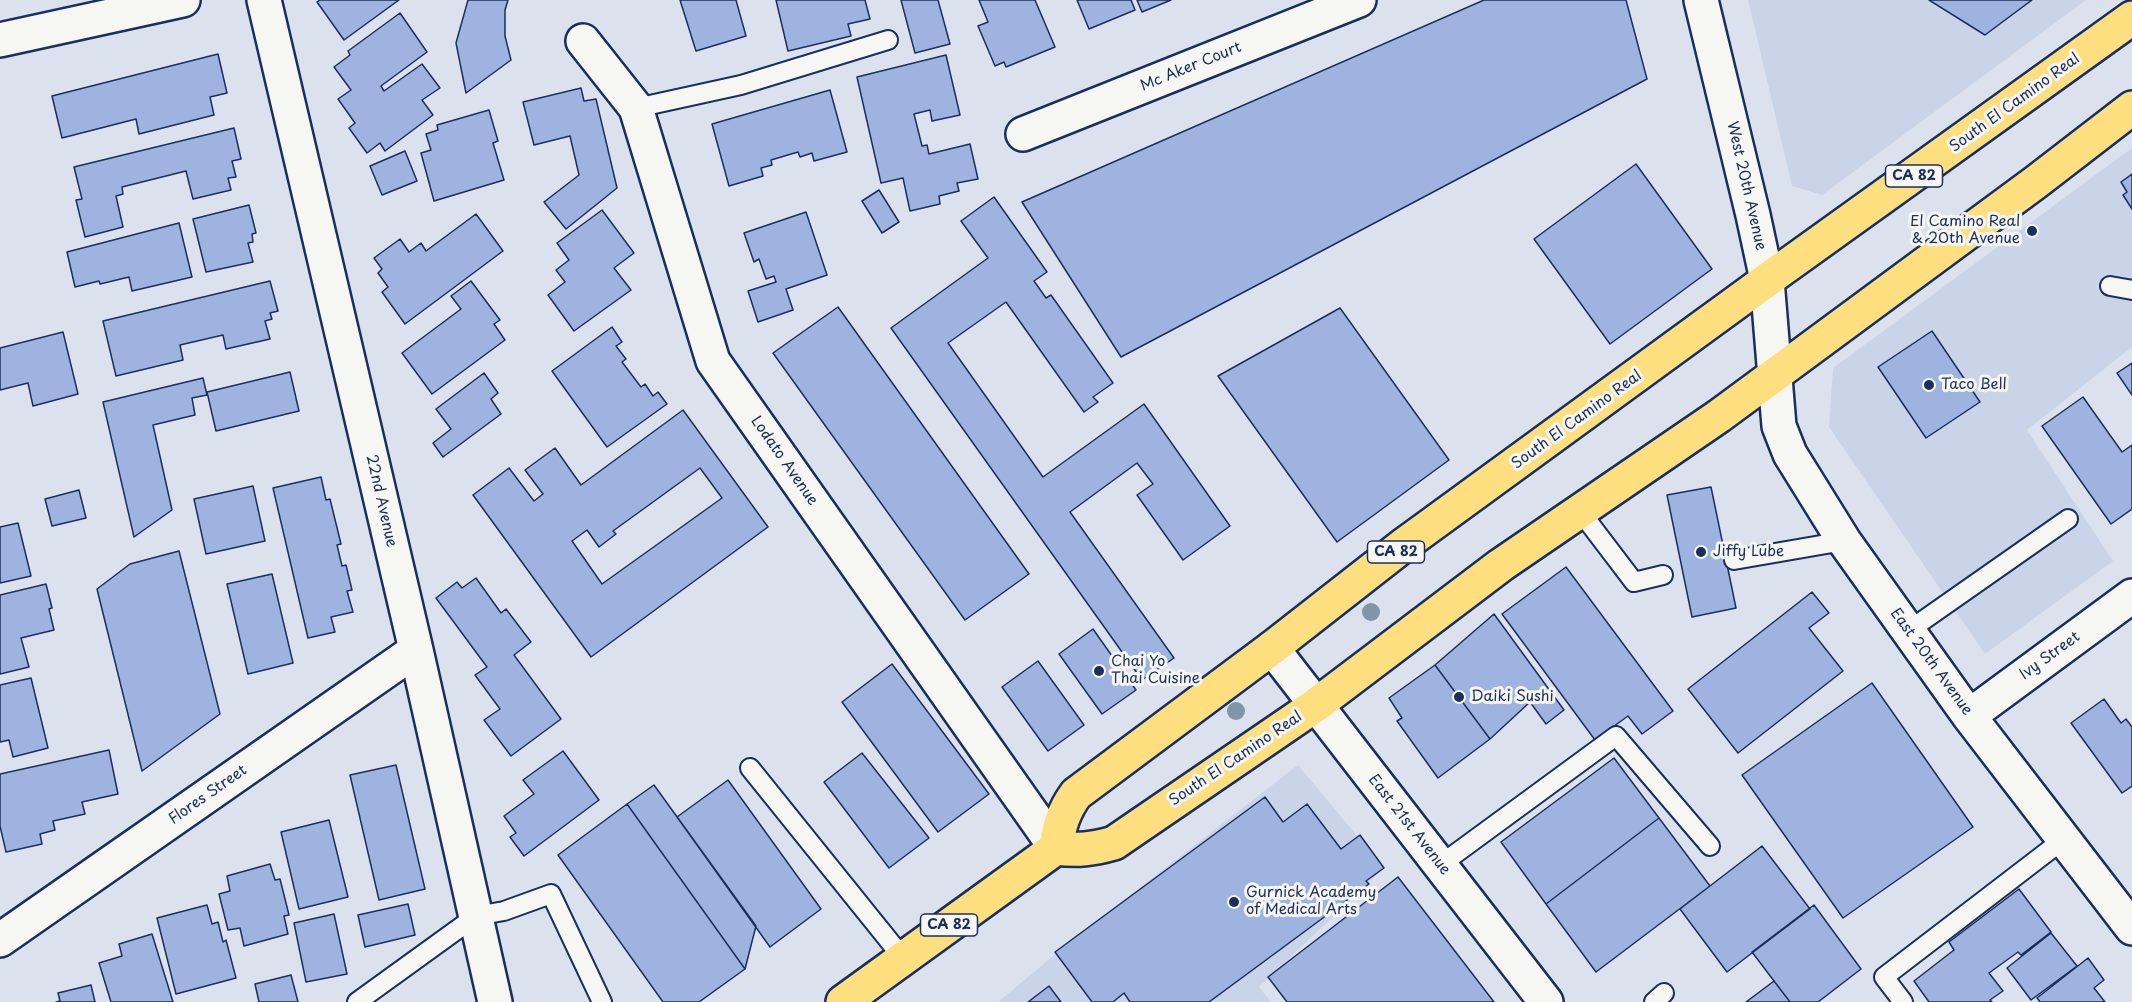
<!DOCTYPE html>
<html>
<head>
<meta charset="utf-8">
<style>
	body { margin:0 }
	canvas { display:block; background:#dce2ed }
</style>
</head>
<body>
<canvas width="2132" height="1002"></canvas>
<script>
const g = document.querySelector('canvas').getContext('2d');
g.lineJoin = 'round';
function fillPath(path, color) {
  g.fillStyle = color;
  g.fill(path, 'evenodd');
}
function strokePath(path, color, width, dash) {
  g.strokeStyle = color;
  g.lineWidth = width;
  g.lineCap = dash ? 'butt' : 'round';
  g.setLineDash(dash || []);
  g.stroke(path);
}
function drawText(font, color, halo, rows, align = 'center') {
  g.font = font + ' "Playpen Sans",sans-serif';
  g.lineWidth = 6;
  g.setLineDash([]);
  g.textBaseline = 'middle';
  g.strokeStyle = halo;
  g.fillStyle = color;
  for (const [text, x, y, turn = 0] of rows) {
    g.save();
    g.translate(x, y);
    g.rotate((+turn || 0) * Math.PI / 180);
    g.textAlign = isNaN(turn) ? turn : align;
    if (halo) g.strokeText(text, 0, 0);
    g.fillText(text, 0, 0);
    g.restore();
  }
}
const built = new Path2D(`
	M1748 0H2086L1822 195 1792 186Z
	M2132 148V347L2027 430 2113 561 1985 654 1829 427 1833 368Z
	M1298 765 1384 868 1259 987 1271 1002H998L1076 937Z`);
const building = new Path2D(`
	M320 0H399L344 40 317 2Z
	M468 0H508L505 10V36L511 60 466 93 456 43Z
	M680 0H736L746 36 696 51Z
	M776 0H865L870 19 848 24 851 36 788 51Z
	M901 0H938L950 44 915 53Z
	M979 0H1035L1055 47 1006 67 1004 62 995 66 978 26 988 22Z
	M1077 0H1131L1135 10 1089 29Z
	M1137 0H1171L1142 12Z
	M1484 0H1626L1647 79 1121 357 1022 202Z
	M1929 0H2032L1985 35Z
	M400 13 427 52 381 86 384 91 422 64 440 88 422 100 433 115 385 151 380 143 367 153 349 128 355 123 338 99 351 90 334 67 350 55 348 51Z
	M218 54 227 93 210 97 214 115 139 134 136 119 62 138 52 96Z
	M946 55 960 115 932 121 930 110 914 114 922 146 927 145 929 154 970 144 978 179 957 183 959 191 939 196 940 204 910 211 903 178 881 183 857 77Z
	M581 88 584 101 596 99 617 188 566 229 544 202 579 175 570 136 534 145 523 102Z
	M830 90 847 152 814 161 812 153 800 157 798 152 771 160 772 165 761 168 763 176 729 186 712 124Z
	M489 110 498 141 493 143 504 180 434 201 421 153 431 150 426 134 438 130 437 125Z
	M234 128 241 159 232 161 236 177 228 178 231 190 193 199 186 171 122 187 123 194 116 196 123 227 85 237 76 200 82 199 74 167Z
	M405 151 417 181 382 195 370 166Z
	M1636 164 1712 269 1610 344 1534 239Z
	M2132 174V209L2123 195 2127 192 2121 182Z
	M879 190 899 222 882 233 862 201Z
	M994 197 1047 272 1034 281 1046 298 1051 295 1113 383 1093 397 1098 402 1084 412 1006 302 948 343 1043 477 1144 404 1230 526 1183 560 1137 495 1153 484 1137 463 1070 512 1174 658 1142 680 891 328 988 258 961 221Z
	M249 205 256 233 252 234 253 242 248 243 253 262 206 272 193 219Z
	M602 210 634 253 614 268 631 290 574 331 548 295 565 282 556 270 569 260 557 243Z
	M806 212 827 275 786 289 793 310 758 322 748 291 776 282 774 276 766 279 759 259 754 262 744 233Z
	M476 214 503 251 405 324 382 292 388 287 378 273 382 269 374 258 400 239 409 252 421 243 426 251Z
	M179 223 192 277 132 291 129 277 100 284 99 281 75 287 67 252Z
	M270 281 278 311 270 313 272 319 265 321 270 339 226 349 223 335 180 345 183 360 116 376 103 321Z
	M471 281 500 320 494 324 505 340 432 394 402 353 461 309 451 296Z
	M838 307 1029 574 965 620 773 353Z
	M1340 308 1449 460 1337 542 1218 376Z
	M612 327 622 342 616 346 626 359 622 362 641 387 645 384 653 396 658 392 667 404 607 447 552 371Z
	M1932 331 1980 402 1926 438 1878 367Z
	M63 332 78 394 33 406 28 383 0 390V348Z
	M2132 363V395L2117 373Z
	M290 372 299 411 216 431 207 392Z
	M484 373 498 393 491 399 501 414 443 457 433 443 451 429 436 409Z
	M203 378 207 395 192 398 195 415 153 425 172 510 134 537 103 402Z
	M2083 397 2122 452 2132 445V509L2111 524 2042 426Z
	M683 410 768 527 591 657 473 495 509 468 534 501 543 494 525 470 555 448 581 485Z
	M700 468 722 498 602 584 572 541 587 530 599 547 616 534 613 531Z
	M321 477 326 500 330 499 341 544 337 545 342 566 346 565 352 590 347 591 353 612 331 617 335 632 308 638 273 488Z
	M253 486 265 541 206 554 194 499Z
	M1711 487 1736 608 1692 617 1667 495Z
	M79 490 86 518 52 526 45 499Z
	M18 523 31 576 0 583V527Z
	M179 551 220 714 142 771 97 589 130 564Z
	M1566 567 1673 711 1642 734 1628 716 1595 740 1502 614Z
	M272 574 293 663 248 674 227 584Z
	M476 578 501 613 506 609 531 642 514 655 561 719 511 756 484 720 500 709 475 675 487 667 436 598 457 582 462 588Z
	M46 584 52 608 49 609 54 630 21 638 29 667 0 674V595Z
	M1812 592 1829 613 1809 628 1843 671 1738 753 1688 689Z
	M1494 614 1564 710 1546 724 1530 702 1490 739 1435 665Z
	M1093 629 1136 690 1102 714 1059 654Z
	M1038 661 1084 725 1048 751 1002 687Z
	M892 664 989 794 938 832 842 702Z
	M1435 665 1490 739 1438 778 1397 721 1402 718 1389 698Z
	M31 678 48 748 13 757 9 740 0 742V685Z
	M1872 683 1973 827 1843 918 1742 775Z
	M2104 699 2121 723 2126 719 2132 727V786L2122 793 2071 723Z
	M109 750 118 794 82 802 85 814 53 821 55 830 40 834 42 844 6 852 0 826V774Z
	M563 751 599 800 524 856 510 837 516 833 504 816 534 794 523 780Z
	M862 753 929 838 889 868 824 782Z
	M1614 758 1659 818 1546 904 1501 842Z
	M396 765 425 889 379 900 350 775Z
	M728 780 821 909 770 947 677 817Z
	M654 785 756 926 745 969 627 804Z
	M1265 797 1283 822 1307 804 1341 849 1360 835 1384 868 1366 881 1369 884 1209 1002H1130L1124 993 1113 1002H1092L1055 952Z
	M627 804 745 969 699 1002H663L558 855Z
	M1659 818 1710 886 1596 972 1546 904Z
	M329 820 348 897 299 909 281 832Z
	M1762 846 1810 909 1727 972 1680 909Z
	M270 864 275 880 280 879 289 915 284 916 288 934 244 946 240 928 228 930 219 894 230 891 227 876Z
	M1398 877 1494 1002H1287L1268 977Z
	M2019 889 2051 932 2021 955 2018 952 1989 973 2003 991 1990 1000 1992 1002H1929L1914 981 1954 950 1949 942Z
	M408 904 415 935 365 947 358 915Z
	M207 905 212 924 218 922 223 942 226 940 236 978 176 994 157 918Z
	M1814 905 1861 969 1818 1002H1790L1752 952Z
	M334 914 347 974 306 982 294 923Z
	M2051 933 2077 966 2031 1000 2007 968Z
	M152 934 173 1002H111L99 963 122 956 119 944Z
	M2088 958 2104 980 2094 988 2105 1002H2040L2037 998Z
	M291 975 298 1002H259L255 984Z
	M1774 981 1790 1002H1746Z
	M91 985 95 1002H56L60 1001 58 993Z
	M1049 986 1061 1002H1028Z`);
const service = new Path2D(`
	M636 108 741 85 888 40
	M2110 286 2132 290
	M1580 511 1634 582 1663 575
	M1734 560 1844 541
	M1908 631 2068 519
	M750 768 903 958
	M1440 865 1616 736 1710 846
	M357 1002 476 916 504 911 551 894 602 1002
	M1654 1002 1664 993
	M1903 1002 1884 977 2064 839`);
const minor = new Path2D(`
	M264 0 416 650 495 1002
	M1701 0 1753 215 1767 280 1779 426 1790 454 1844 541 1969 716 2132 928
	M0 40 183 0
	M583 41 636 108 713 361 1056 848
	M1023 134 1359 0
	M1272 648 1546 1002
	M1969 716 2132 596
	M0 940 416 650`);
const primary = new Path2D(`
	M1056 848C1059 827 1063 812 1076 794L1272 648 1405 544 1767 280 2132 18
	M843 1002 1056 848C1077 851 1093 849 1114 843L1316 705 1501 565 1719 416 2036 182 2132 108`);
const trees = [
	[1371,612],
	[1236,711]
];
const markers = [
	[2032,231,6,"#1b2f5e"],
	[1929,385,6,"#1b2f5e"],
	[1701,552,6,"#1b2f5e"],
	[1099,671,6,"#1b2f5e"],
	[1459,697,6,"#1b2f5e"],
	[1234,902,6,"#1b2f5e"]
];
const shields = [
	[1914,176,57],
	[1396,552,57],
	[949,925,57]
];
const shieldNames = [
	["CA 82",1914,176],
	["CA 82",1396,552],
	["CA 82",949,925]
];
const streetNames = [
	["Mc Aker Court",1191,67,-22],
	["South El Camino Real",2015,103,-36],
	["West 20th Avenue",1746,186,77],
	["South El Camino Real",1577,420,-36],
	["Lodato Avenue",784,461,55],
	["22nd Avenue",381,501,77],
	["Ivy Street",2050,656,-36],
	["East 20th Avenue",1931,662,54],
	["South El Camino Real",1236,759,-34],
	["Flores Street",208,795,-35],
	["East 21st Avenue",1409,825,52]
];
const poiNames = [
	["El Camino Real",2020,222,"right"],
	["& 20th Avenue",2020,239,"right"],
	["Taco Bell",1941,385],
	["Jiffy Lube",1713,552],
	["Chai Yo",1111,662],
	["Thai Cuisine",1111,679],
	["Daiki Sushi",1471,697],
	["Gurnick Academy",1246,893],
	["of Medical Arts",1246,910]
];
fillPath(built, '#cad4e9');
fillPath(building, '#9fb3e1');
strokePath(building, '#1b2f5e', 1.5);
strokePath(service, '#1b2f5e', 22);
strokePath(minor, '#1b2f5e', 38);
strokePath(primary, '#1b2f5e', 38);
strokePath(service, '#f6f6f2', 18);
strokePath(minor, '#f6f6f2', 33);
strokePath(primary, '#fddf80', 33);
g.fillStyle = '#8294a8';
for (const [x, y] of trees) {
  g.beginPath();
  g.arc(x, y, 9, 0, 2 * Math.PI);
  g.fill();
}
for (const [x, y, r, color] of markers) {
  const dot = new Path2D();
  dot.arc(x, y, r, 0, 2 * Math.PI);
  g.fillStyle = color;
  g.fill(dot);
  strokePath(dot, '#f6f6f2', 2);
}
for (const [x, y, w] of shields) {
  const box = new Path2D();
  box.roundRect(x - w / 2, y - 11, w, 22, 4.5);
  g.fillStyle = '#f6f6f2';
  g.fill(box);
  strokePath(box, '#1b2f5e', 1.5);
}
drawText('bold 14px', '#1b2f5e', null, shieldNames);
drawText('15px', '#1b2f5e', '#f6f6f2', streetNames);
drawText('15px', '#1b2f5e', '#f6f6f2', poiNames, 'left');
</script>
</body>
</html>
